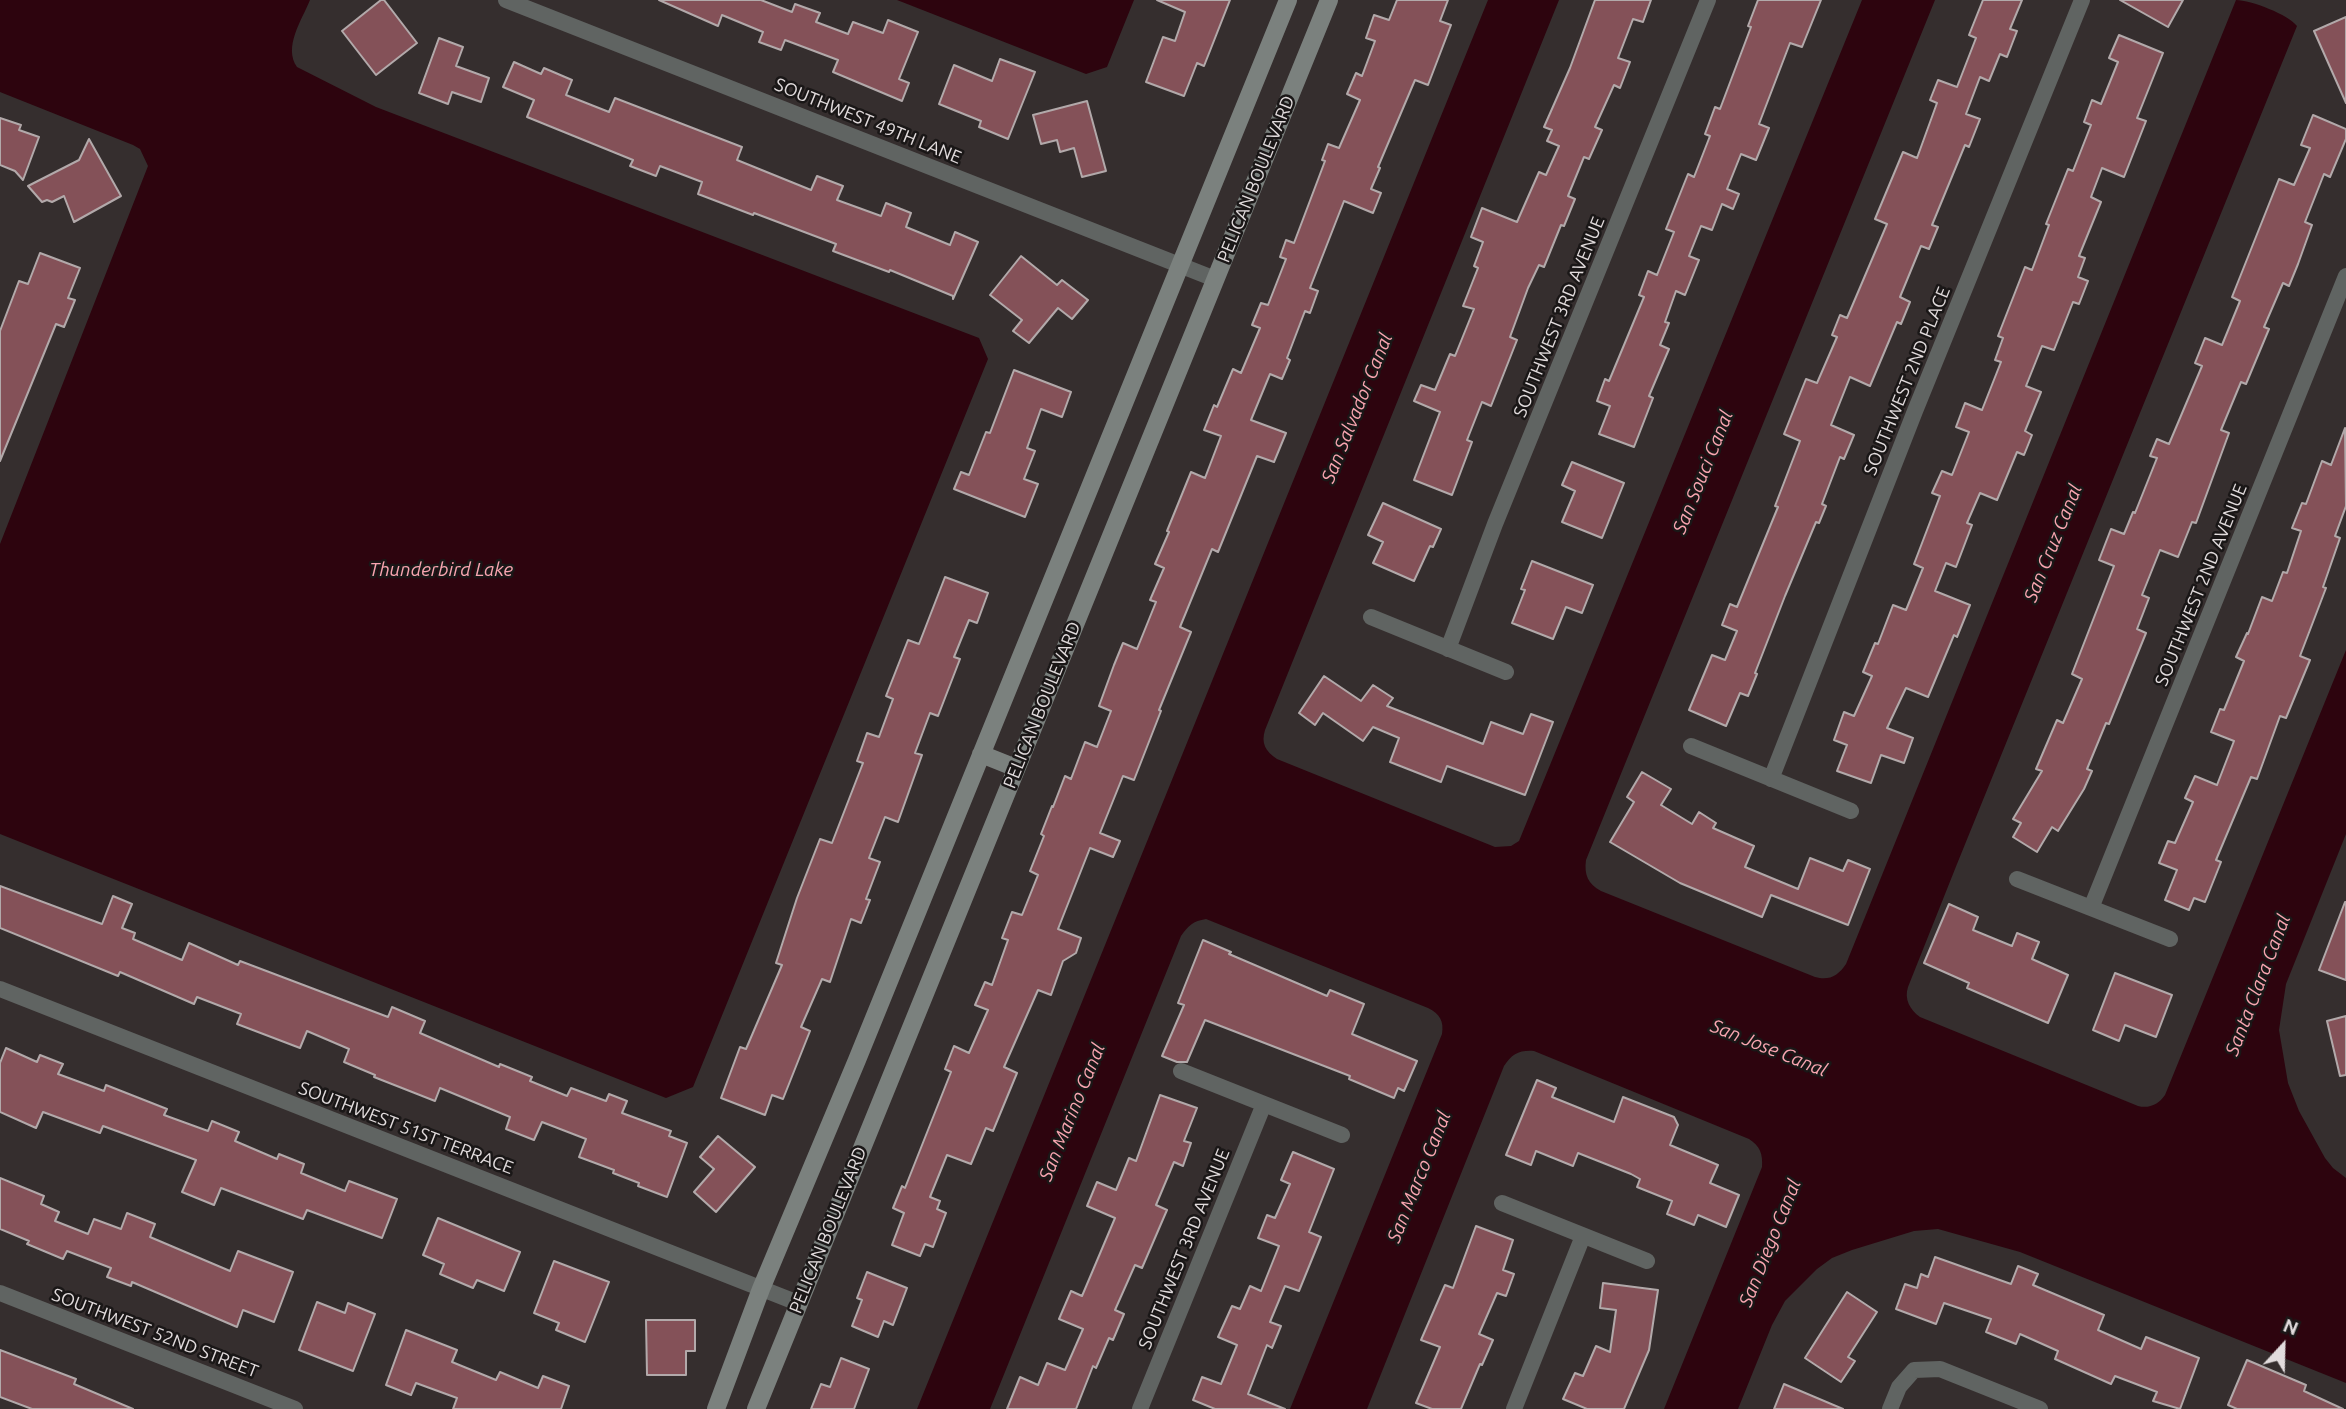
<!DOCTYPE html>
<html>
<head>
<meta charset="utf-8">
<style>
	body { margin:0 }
	#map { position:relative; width:2346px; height:1409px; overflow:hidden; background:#352e2e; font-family:Ubuntu,sans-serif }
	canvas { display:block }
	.north { position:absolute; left:2248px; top:1311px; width:70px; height:70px; -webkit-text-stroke:5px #1a1717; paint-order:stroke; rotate:22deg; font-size:19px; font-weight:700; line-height:28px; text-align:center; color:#e2dcdd }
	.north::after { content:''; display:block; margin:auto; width:24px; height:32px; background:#e2dcdd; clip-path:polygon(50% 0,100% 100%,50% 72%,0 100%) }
</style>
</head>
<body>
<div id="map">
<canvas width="2346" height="1409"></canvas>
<div class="north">N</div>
</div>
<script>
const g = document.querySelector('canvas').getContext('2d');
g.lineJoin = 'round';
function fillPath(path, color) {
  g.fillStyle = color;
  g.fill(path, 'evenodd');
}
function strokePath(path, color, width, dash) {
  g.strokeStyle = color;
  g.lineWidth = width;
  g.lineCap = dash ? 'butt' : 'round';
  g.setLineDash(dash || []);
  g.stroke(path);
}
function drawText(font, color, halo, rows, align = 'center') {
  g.font = font + ' Ubuntu,sans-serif';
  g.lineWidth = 5;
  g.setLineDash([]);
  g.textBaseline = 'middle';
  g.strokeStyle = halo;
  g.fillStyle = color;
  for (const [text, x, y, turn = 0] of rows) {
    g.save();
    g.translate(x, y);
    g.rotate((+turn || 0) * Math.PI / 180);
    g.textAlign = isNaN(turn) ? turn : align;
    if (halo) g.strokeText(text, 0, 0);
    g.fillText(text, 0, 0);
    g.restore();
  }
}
const water = new Path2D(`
	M0 0H310C302 20 283 47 297 67L376 107 979 338 988 359 693 1087 666 1098 0 834V544L148 166 140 149 133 145 0 92Z
	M897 0H1134L1107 67 1086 74Z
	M1488 0H1559L1265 730C1261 743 1265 751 1277 759L1495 847 1511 846 1519 841 1862 0H1935L1586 860C1584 875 1588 884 1601 891L1815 977C1829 981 1838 976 1846 964L2236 0C2251 0 2289 15 2297 26L1957 864 1908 987C1904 999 1910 1010 1920 1017L2138 1106C2149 1109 2159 1104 2165 1095L2346 650V834L2286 984 2279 1030 2288 1083 2299 1111 2325 1158 2333 1168 2346 1178V1383L2020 1252 1938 1229 1914 1231 1852 1250 1832 1258 1817 1269 1785 1301 1772 1325 1738 1409H1664L1762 1167C1763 1154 1760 1146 1749 1139L1534 1051C1519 1050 1512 1054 1504 1066L1367 1409H1290L1442 1034C1444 1021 1440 1014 1428 1008L1206 919C1193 921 1188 926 1181 936L990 1409H917Z`);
const building = new Path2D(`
	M381 0H384L417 43 376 75 342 31Z
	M659 0H761L792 12 795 4 820 13 816 22 848 34 853 22 883 33 888 20 918 32 899 79 909 83 902 101 833 72 838 60 785 40 781 50 759 42 763 32 722 15 718 26Z
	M1157 0H1230L1204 66 1197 63 1184 96 1146 82 1163 37 1175 41 1185 12Z
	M1397 0H1448L1440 21 1451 25 1428 85 1415 80 1378 167 1380 168 1371 189 1381 193 1373 213 1344 201 1310 288 1318 291 1310 313 1305 311 1287 358 1290 360 1282 379 1270 374 1251 420 1286 433 1274 462 1257 456 1218 552 1212 549 1180 627 1191 632 1159 710 1161 711 1134 780 1123 776 1100 833 1120 841 1113 857 1090 848 1058 929 1081 938 1076 953 1063 961 1051 995 1038 990 1004 1067 1017 1073 993 1131 986 1128 971 1164 947 1155 930 1197 940 1201 937 1209 946 1213 933 1247 925 1244 920 1256 892 1245 904 1213 893 1208 902 1186 905 1188 951 1072 945 1069 954 1046 969 1053 988 1010 975 1005 985 982 992 985 1008 940 1002 938 1012 912 1022 915 1038 875 1030 871 1044 836 1041 834 1052 806 1053 807 1065 776 1071 779 1085 742 1097 747 1111 711 1099 706 1114 665 1123 643 1137 649 1156 602 1150 600 1164 568 1155 564 1169 532 1167 531 1191 472 1205 478 1221 436 1204 430 1214 405 1217 407 1233 369 1241 373 1260 328 1252 325 1261 303 1268 305 1286 259 1280 257 1286 240 1294 243 1325 161 1322 160 1328 144 1339 148 1360 100 1347 94 1356 73 1362 76 1375 41 1366 38 1374 15 1389 20Z
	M1595 0H1651L1643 22 1633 19 1618 58 1630 62 1620 88 1614 85 1595 127 1602 130 1589 159 1584 157 1568 196 1575 199 1564 226 1561 225 1544 267 1539 265 1528 288 1510 337 1517 340 1491 406 1482 402 1467 440 1472 442 1452 495 1414 480 1440 412 1414 401 1421 385 1435 390 1450 354 1455 356 1474 309 1463 306 1478 268 1474 266 1483 242 1471 237 1482 208 1517 222 1539 172 1546 175 1559 146 1547 141 1552 130 1544 127 1570 68Z
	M1758 0H1821L1802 47 1790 43 1759 124 1769 128 1756 160 1741 154 1727 189 1739 194 1733 209 1722 204 1712 230 1701 226 1689 256 1699 260 1685 295 1676 291 1665 322 1669 323 1660 345 1669 349 1649 396 1653 398 1634 447 1599 434 1610 406 1597 401 1605 379 1609 381 1644 297 1639 295 1648 271 1657 275 1674 232 1666 229 1688 174 1694 177 1710 136 1705 134 1715 107 1720 109 1751 27 1748 26Z
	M1983 0H2022L2010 29 2017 31 2007 57 2000 54 1989 81 1980 77 1966 114 1980 119 1969 147 1965 145 1932 225 1938 227 1929 249 1921 246 1900 297 1910 302 1901 324 1897 322 1870 386 1850 377 1831 425 1854 435 1844 459 1840 457 1822 504 1826 506 1819 523 1816 522 1785 596 1755 673 1757 674 1748 696 1740 693 1726 726 1689 710 1712 655 1725 660 1737 631 1722 625 1730 604 1737 607 1778 507 1775 506 1800 441 1784 434 1806 379 1817 383 1837 337 1832 335 1840 315 1847 318 1887 224 1875 219 1903 152 1917 158 1937 103 1930 100 1938 80 1957 87 1976 38 1969 35Z
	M2120 0H2183L2168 27Z
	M2346 17V103L2314 31Z
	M2119 35 2163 53 2137 118 2146 121 2124 177 2102 168 2091 197 2101 202 2079 256 2085 258 2078 277 2088 281 2079 304 2073 302 2054 350 2042 346 2026 386 2041 392 2025 431 2032 435 2024 455 2017 452 1997 500 1980 493 1967 523 1972 525 1956 567 1946 563 1935 591 1970 605 1957 637 1954 635 1928 697 1906 688 1887 728 1913 738 1904 763 1881 755 1871 783 1837 771 1847 745 1834 740 1844 712 1854 716 1872 676 1863 672 1875 643 1878 644 1893 605 1906 610 1923 568 1914 564 1940 496 1932 493 1942 471 1952 475 1969 432 1956 427 1965 403 1982 410 2001 362 1995 360 2003 338 1998 336 2025 267 2032 270 2049 225 2046 224 2068 169 2073 171 2091 125 2084 122 2092 100 2101 104 2118 62 2109 58Z
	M439 38 463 47 456 66 489 78 481 102 452 92 448 104 419 93Z
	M1000 59 1035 72 1008 139 979 127 981 121 939 104 954 65 992 81Z
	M514 62 541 74 544 68 572 80 566 95 609 112 615 98 742 147 737 160 811 190 817 176 843 186 837 200 881 216 886 203 911 213 906 227 950 245 955 232 978 242 953 299V296L890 270 889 272 833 251 836 244 754 213 753 215 698 194 702 182 660 166 656 176 630 166 633 160 527 117 534 100 503 87Z
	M1087 101 1106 171 1082 177 1074 148 1060 152 1057 140 1041 144 1033 115Z
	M2313 115 2346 129V139L2330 177 2324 174 2305 222 2312 225 2298 264 2289 286 2283 283 2264 327 2269 329 2246 384 2241 382 2221 430 2229 433 2196 523 2192 522 2178 557 2160 550 2142 595 2149 598 2137 629 2146 633 2109 724 2106 723 2087 769 2092 771 2084 789 2058 831 2052 827 2037 852 2013 837 2021 823 2013 819 2042 771 2036 769 2057 720 2063 723 2082 679 2072 674 2114 566 2099 560 2111 529 2124 534 2133 512 2135 513 2157 458 2150 456 2157 439 2169 444 2202 366 2195 363 2205 338 2222 345 2240 301 2232 297 2279 179 2294 185 2310 148 2301 145Z
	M0 118 21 125 19 130 39 137 23 180 15 171 0 165Z
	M89 139 121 196 74 222 64 196 52 202 47 200 42 202 28 186 79 160Z
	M40 253 80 268 68 298 75 300 64 327 56 324 0 461V331L19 281 28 284Z
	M1021 256 1057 285 1062 280 1088 300 1072 319 1058 308 1029 343 1013 331 1022 320 990 295Z
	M1014 370 1071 392 1062 417 1041 409 1027 448 1035 451 1024 479 1038 484 1025 517 954 489 961 472 969 475 986 432 990 433Z
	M2345 428 2346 506 2335 536 2340 538 2323 587 2326 588 2300 656 2310 660 2286 718 2280 716 2257 779 2251 777 2216 860 2221 862 2205 902 2194 898 2189 910 2165 900 2177 870 2159 863 2168 841 2175 843 2193 802 2185 798 2195 776 2217 785 2234 741 2211 732 2220 709 2224 710 2244 661 2236 657 2247 633 2248 634 2262 597 2272 601 2283 572 2287 573 2301 531 2292 528 2302 503 2306 504 2322 461 2331 465Z
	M1572 462 1624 483 1602 538 1562 522 1575 491 1562 485Z
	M1383 503 1441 529 1433 547 1430 546 1414 581 1373 563 1383 542 1368 535Z
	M1532 561 1593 585 1582 613 1566 607 1553 639 1512 623 1525 590 1521 589Z
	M945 577 988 593 977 623 969 620 954 657 960 659 938 716 930 713 915 753 922 755 898 822 885 817 869 858 880 862 866 899 870 900 861 923 851 919 830 982 822 979 801 1027 810 1031 783 1099 772 1095 765 1115 721 1098 740 1047 746 1049 782 965 776 963 797 898 820 839 832 843 863 763 857 761 867 733 879 737 893 699 886 696 908 640 919 644Z
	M1324 676 1361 701 1373 685 1393 698 1387 706 1483 744 1491 722 1523 734 1531 714 1553 722 1525 795 1447 766 1441 782 1390 762 1399 738 1373 727 1363 741 1323 713 1315 725 1299 713Z
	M1642 772 1671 789 1661 805 1692 824 1699 812 1716 823 1713 828 1754 846 1745 867 1798 889 1810 858 1843 871 1848 860 1870 869 1848 925 1771 895 1762 917 1680 883 1610 842 1634 802 1627 797Z
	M0 886 102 924 113 896 132 904 122 928 135 933 133 939 182 960 189 943 238 965 240 961 388 1017 392 1007 425 1021 420 1033 499 1067 500 1064 532 1077 530 1081 567 1096 571 1088 606 1101 609 1094 627 1101 622 1113 671 1131 669 1136 687 1143 667 1197 638 1186 639 1183 613 1173 614 1170 579 1157 586 1139 542 1122 534 1140 506 1129 510 1117 440 1088 435 1101 374 1077 375 1075 344 1062 349 1049 307 1031 300 1048 237 1024 241 1014 197 997 194 1004 120 972 118 976 0 928Z
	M2345 902H2346V980L2319 970Z
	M1949 904 1978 917 1973 930 2012 946 2017 933 2039 942 2032 959 2068 975 2048 1023 1967 988 1969 983 1924 963Z
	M1203 940 1231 952 1229 954 1327 996 1330 990 1364 1004 1352 1034 1417 1061 1404 1091 1398 1088 1394 1098 1349 1079 1350 1076 1205 1020 1187 1062H1177L1162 1056 1184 1005 1178 1003Z
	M2115 973 2172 995 2156 1037 2125 1025 2119 1041 2093 1030Z
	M2346 1016V1075L2340 1076 2327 1021Z
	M6 1048 37 1062 40 1055 63 1064 58 1074 104 1091 106 1085 167 1109 164 1115 208 1131 212 1121 239 1132 235 1141 277 1159 279 1154 304 1164 301 1173 345 1191 349 1181 397 1199 382 1238 307 1210 303 1219 221 1188 214 1205 182 1192 196 1160 103 1126 100 1133 43 1112 36 1128 0 1112V1063Z
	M1537 1080 1556 1088 1552 1097 1614 1122 1623 1097 1674 1117 1678 1125 1670 1145 1718 1165 1710 1183 1739 1195 1726 1227 1698 1215 1694 1225 1667 1214 1672 1201 1637 1187 1640 1179 1631 1174 1578 1153 1573 1166 1536 1151 1531 1165 1506 1155Z
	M1160 1095 1197 1108 1184 1141 1191 1143 1183 1166 1174 1162 1156 1205 1167 1210 1142 1268 1135 1265 1115 1310 1124 1314 1113 1340 1109 1338 1096 1368 1093 1366 1076 1409H1007L1020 1377 1038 1385 1047 1363 1065 1370 1083 1329 1059 1319 1071 1291 1082 1296 1115 1218 1087 1206 1097 1182 1116 1190 1129 1158 1136 1161Z
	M718 1136 755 1167 716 1212 694 1192 714 1169 700 1157Z
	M1293 1152 1334 1169 1309 1232 1321 1237 1299 1291 1285 1286 1270 1322 1281 1326 1272 1348 1267 1345 1248 1394 1285 1409H1215L1193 1400 1202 1377 1221 1384 1237 1345 1218 1337 1232 1306 1240 1309 1250 1286 1261 1291 1279 1246 1258 1238 1267 1215 1275 1218 1290 1184 1281 1180Z
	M0 1178 44 1196 41 1204 59 1212 55 1221 88 1234 94 1219 121 1229 127 1213 155 1224 150 1237 230 1271 238 1251 293 1272 274 1322 243 1310 237 1327 132 1282 131 1286 107 1277 111 1268 67 1251 63 1259 27 1244 29 1241 0 1229Z
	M438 1218 520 1252 504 1291 477 1280 473 1288 440 1274 444 1264 423 1255Z
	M1476 1226 1513 1240 1503 1270 1514 1274 1506 1296 1497 1293 1479 1334 1493 1340 1482 1365 1480 1364 1461 1409H1432L1416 1403 1440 1347 1421 1340 1445 1285 1453 1288Z
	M1935 1257 2011 1284 2018 1266 2038 1274 2033 1285 2104 1315 2098 1330 2141 1349 2146 1337 2199 1358 2180 1409 2153 1401 2157 1392 2115 1376 2111 1384 2055 1359 2058 1351 2020 1334 2016 1344 1986 1332 1991 1319 1944 1303 1936 1324 1896 1309 1905 1284 1917 1288 1921 1274 1928 1277Z
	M554 1261 609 1282 585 1342 556 1330 559 1323 534 1313Z
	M867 1272 907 1288 893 1325 884 1321 878 1337 852 1326 862 1300 857 1298Z
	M1603 1283 1658 1290 1649 1350 1624 1409H1587L1563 1399 1575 1373 1583 1376 1596 1346 1610 1352 1616 1310 1600 1308Z
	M1847 1292 1877 1312 1848 1357 1855 1361 1841 1382 1805 1358Z
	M317 1302 345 1313 348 1303 375 1314 353 1371 299 1350Z
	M646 1320H695V1351H686V1375H647Z
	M406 1330 457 1350 452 1362 496 1380 500 1372 538 1388 543 1376 569 1386 561 1409H453L457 1398 416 1383 411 1395 386 1385Z
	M0 1350 76 1379 74 1384 133 1409H32L0 1397Z
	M841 1358 869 1369 854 1409H811L821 1384 830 1387Z
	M2247 1360 2306 1385 2304 1391 2343 1409H2237L2228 1405Z
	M1784 1384 1843 1409H1774Z`);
const street = new Path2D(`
	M506 0 1215 279
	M1371 617 1506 672
	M1448 649 1495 524 1708 0
	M1691 746 1851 811
	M1771 779 1915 411 2082 0
	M2017 879 2170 939
	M2091 908 2346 276
	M0 989 798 1303
	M1181 1071 1342 1135
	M1502 1203 1647 1261
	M0 1293 295 1409
	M1140 1409 1264 1104
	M1514 1409 1583 1236
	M1890 1409 1899 1387 1914 1370 1940 1369 2040 1409`);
const secondary = new Path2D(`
	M981 754 1016 768
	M716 1409 761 1289 857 1060 1288 0
	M756 1409 1329 0`);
const streetNames = [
	["SOUTHWEST 49TH LANE",868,121,22],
	["PELICAN BOULEVARD",1256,179,-68],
	["SOUTHWEST 3RD AVENUE",1559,317,-68],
	["SOUTHWEST 2ND PLACE",1907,381,-68],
	["SOUTHWEST 2ND AVENUE",2201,585,-68],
	["PELICAN BOULEVARD",1042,705,-68],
	["SOUTHWEST 51ST TERRACE",406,1128,21],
	["PELICAN BOULEVARD",828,1230,-68],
	["SOUTHWEST 3RD AVENUE",1184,1249,-68],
	["SOUTHWEST 52ND STREET",155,1333,21]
];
const waterNames = [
	["San Salvador Canal",1357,408,-68],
	["San Souci Canal",1703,472,-68],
	["San Cruz Canal",2053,543,-68],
	["Thunderbird Lake",441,570],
	["Santa Clara Canal",2258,985,-69],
	["San Jose Canal",1769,1048,22],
	["San Marino Canal",1072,1112,-68],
	["San Marco Canal",1419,1177,-68],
	["San Diego Canal",1770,1243,-68]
];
fillPath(water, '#2d040e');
fillPath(building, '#845158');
strokePath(building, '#b2a9aa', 2);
strokePath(street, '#606462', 16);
strokePath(secondary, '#7b817e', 18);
drawText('18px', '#e2dcdd', '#1a1717', streetNames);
drawText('italic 19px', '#f8a5b0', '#1a1717', waterNames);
</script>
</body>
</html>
